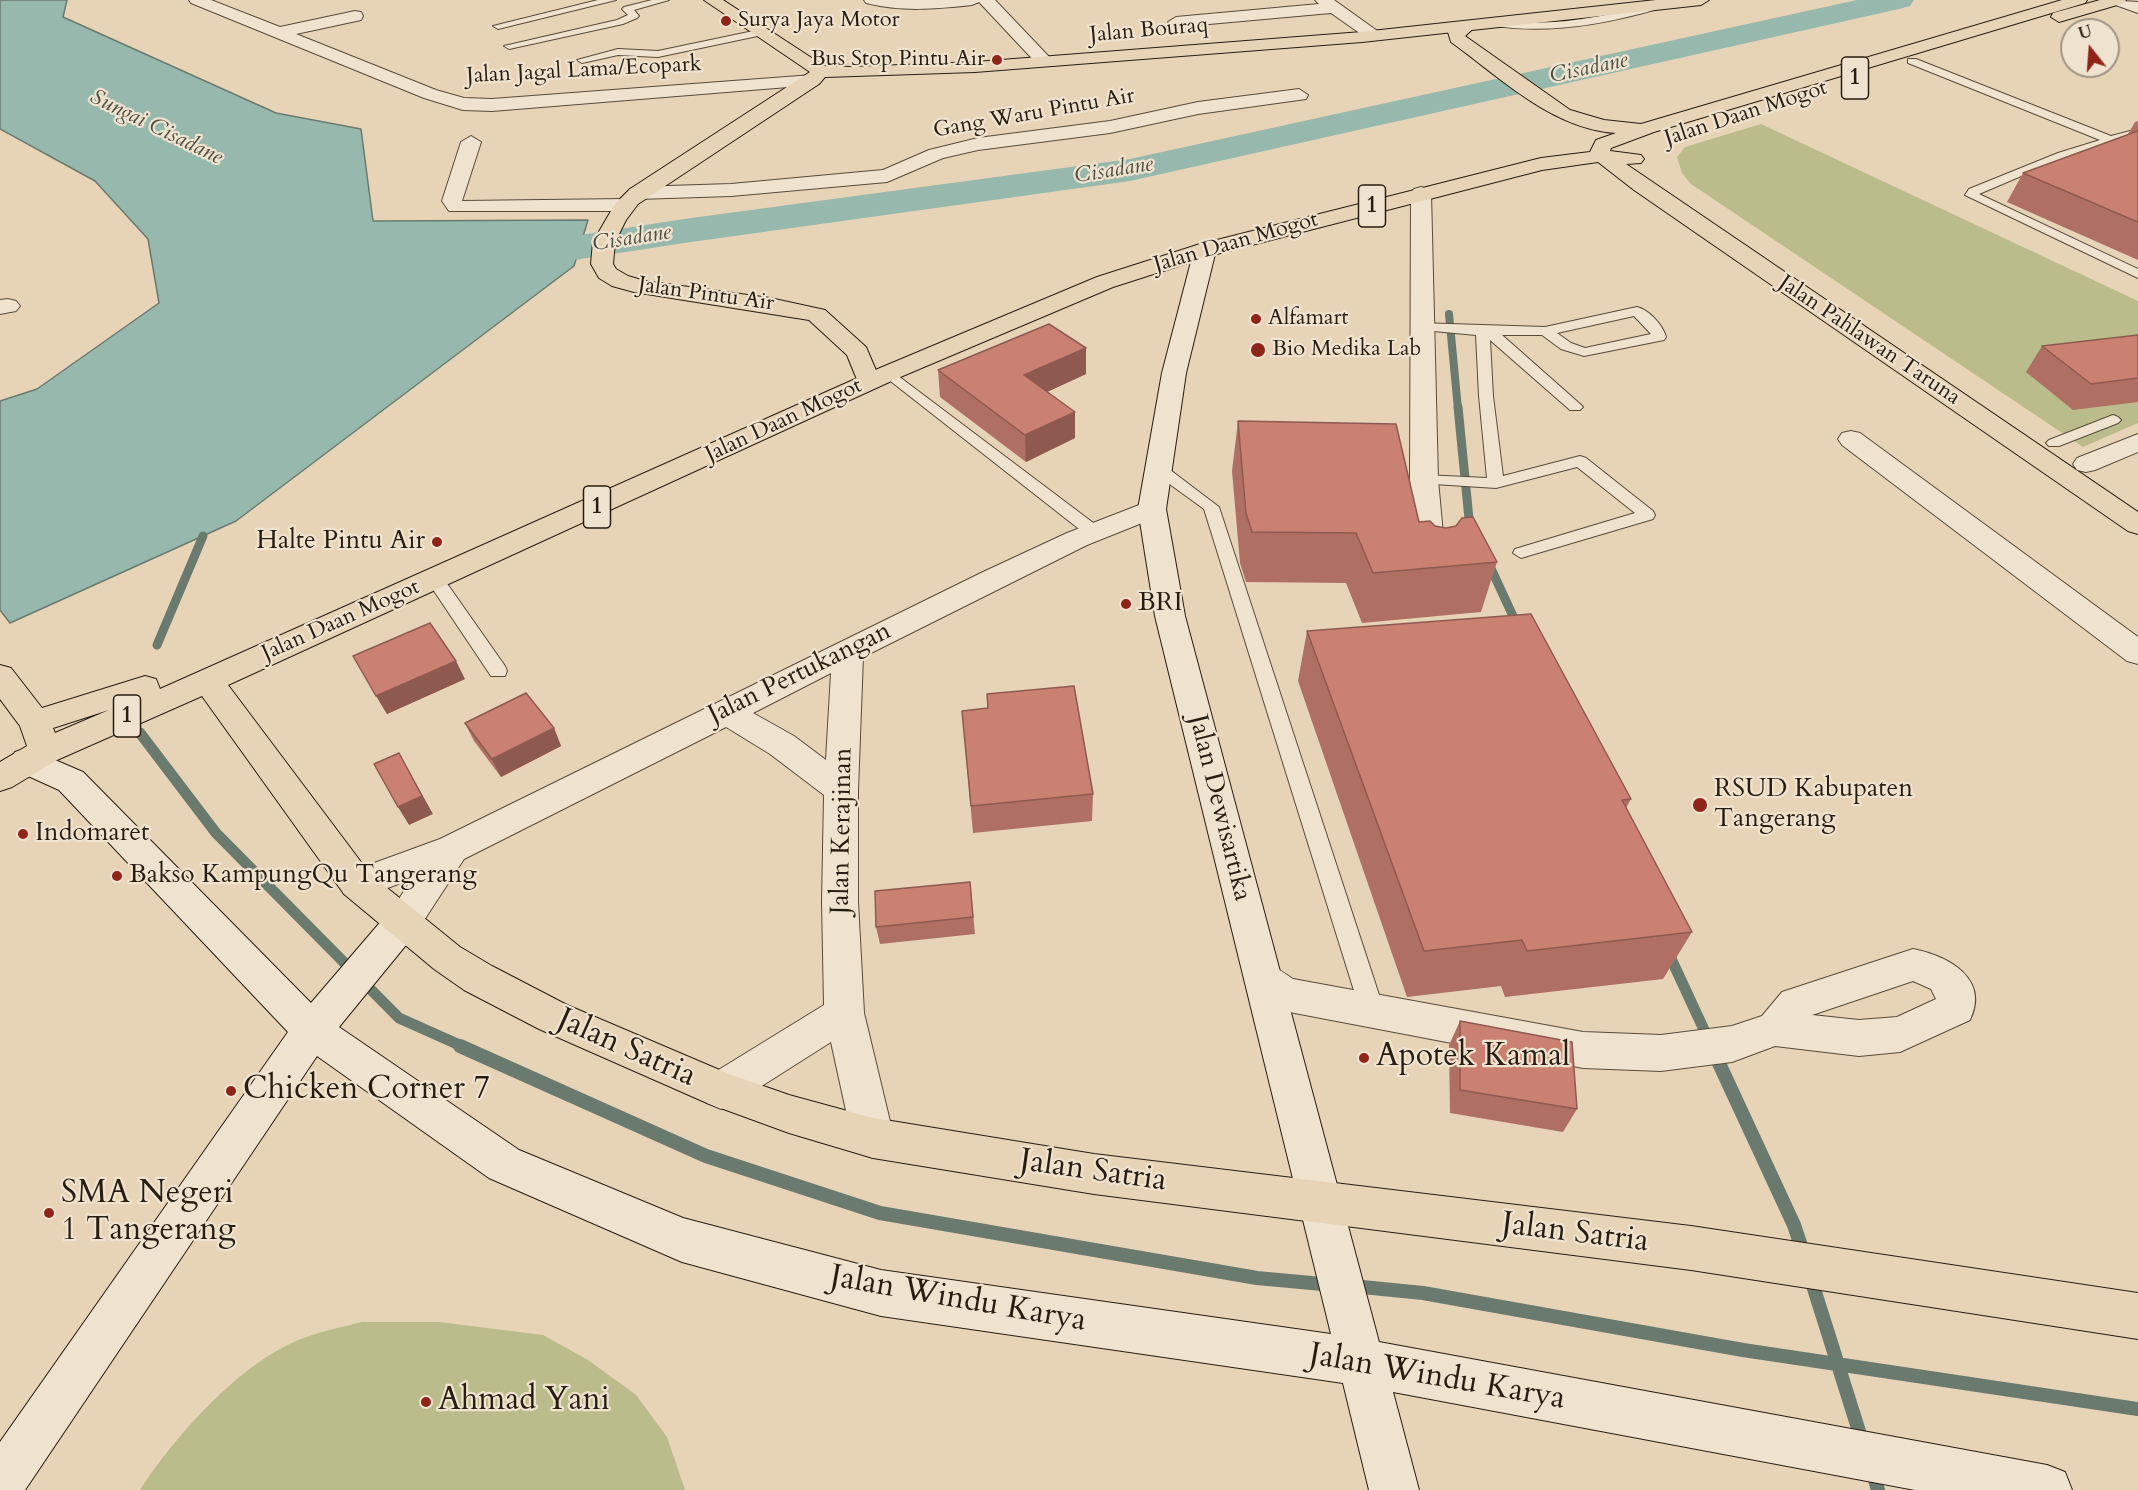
<!DOCTYPE html>
<html>
<head>
<meta charset="utf-8">
<style>
	body { margin:0 }
	#map { position:relative; width:2138px; height:1490px; overflow:hidden; background:#e7d4b7; font-family:Cardo,serif }
	canvas { display:block }
	.north { position:absolute; left:2060px; top:18px; width:60px; height:60px; box-sizing:border-box; background:#efe3d0; border:2px solid #9f9484; border-radius:50%; rotate:343deg; font-size:16px; font-weight:700; line-height:24px; text-align:center; color:#281d11 }
	.north::after { content:''; display:block; margin:auto; width:21px; height:27px; background:#8f2418; clip-path:polygon(50% 0,100% 100%,50% 72%,0 100%) }
</style>
</head>
<body>
<div id="map">
<canvas width="2138" height="1490"></canvas>
<div class="north">U</div>
</div>
<script>
const g = document.querySelector('canvas').getContext('2d');
g.lineJoin = 'round';
function fillPath(path, color) {
  g.fillStyle = color;
  g.fill(path, 'evenodd');
}
function strokePath(path, color, width, dash) {
  g.strokeStyle = color;
  g.lineWidth = width;
  g.lineCap = dash ? 'butt' : 'round';
  g.setLineDash(dash || []);
  g.stroke(path);
}
function drawText(font, color, halo, rows, align = 'center') {
  g.font = font + ' Cardo,serif';
  g.lineWidth = 4.5;
  g.setLineDash([]);
  g.textBaseline = 'middle';
  g.strokeStyle = halo;
  g.fillStyle = color;
  for (const [text, x, y, turn = 0] of rows) {
    g.save();
    g.translate(x, y);
    g.rotate((+turn || 0) * Math.PI / 180);
    g.textAlign = isNaN(turn) ? turn : align;
    if (halo) g.strokeText(text, 0, 0);
    g.fillText(text, 0, 0);
    g.restore();
  }
}
const green = new Path2D(`
	M1761 124 2138 301V423L2083 447 1691 184 1682 173 1677 157 1685 147Z
	M362 1322H439L543 1335 588 1360 636 1395 667 1437 685 1490H140C175 1436 242 1360 304 1338 322 1331 342 1327 362 1322Z`);
const water = new Path2D(`
	M0 0H67L63 17 276 113 361 129 373 221 588 220 574 266 236 521 10 623 0 610V401L37 389 159 303 148 239 95 181 0 129Z`);
const streamFar3 = new Path2D(`
	M1449 314 1458 409`);
const streamFar2 = new Path2D(`
	M1458 407 1469 519 1473 529
	M1488 562 1518 627
	M157 645 203 536`);
const streamFar1 = new Path2D(`
	M140 733 216 833 399 1018 464 1047
	M1668 952 1712 1047`);
const stream = new Path2D(`
	M460 1046 706 1156 880 1213 1257 1278 1333 1285
	M1711 1046 1794 1225 1804 1255
	M1810 1276 1863 1444
	M1352 1286 1423 1293 1743 1350 2138 1409
	M1872 1470 1878 1490`);
const river = new Path2D(`
	M1857 0H1914L1910 6 1899 9 1130 181 684 243 497 272 482 269 476 260 482 251 497 248 684 219 1130 159Z`);
const lane = new Path2D(`
	M598 0H616L498 29 493 26Z
	M652 0H669L634 10 639 16 637 18 623 24 509 49 504 46 617 20 628 15 622 9 624 7Z
	M1658 3 1661 4V8C1607 24 1551 34 1495 26L1490 23 1495 20C1551 28 1604 17 1658 3Z
	M763 29 768 32 767 34 658 57 618 55 582 63 577 60 618 49 658 51Z
	M1908 59H1916L2111 136 2138 129V136L2066 157 1979 194 2138 269V278L1965 195 1969 189 2058 153 2100 140 1908 63Z
	M1637 307C1649 310 1663 325 1666 337L1664 340 1584 356 1561 349 1542 335H1502L1580 404 1583 407 1580 410H1570L1490 340 1493 396 1503 476 1580 456 1586 458 1653 511 1655 515 1653 519 1521 558 1513 553 1515 549 1635 513 1577 467 1496 488 1418 483 1416 480 1418 477 1424 475 1487 478 1479 396 1476 335 1423 330 1418 329V323L1545 327ZM1634 316 1651 334 1585 348 1571 343 1557 333Z
	M889 369 1100 528 1102 532 1100 536H1088L884 376 882 373 884 370Z
	M2113 415 2118 417 2121 420 2118 423 2059 446H2049L2046 443 2049 440Z
	M1159 464 1165 466 1219 507 1384 1010 1380 1017 1372 1020 1364 1017 1360 1010 1204 509 1153 472 1151 469Z
	M435 573 441 575 505 666 507 671 505 676H491L426 579Z`);
const street = new Path2D(`
	M189 0H211L280 27 355 11 361 12 363 16 361 20 296 34 436 90 464 98 492 99 813 75 822 80 813 85 492 111 463 110 424 98 191 3Z
	M864 0H995L1054 62 1051 66H1039L979 2 972 5C935 9 902 12 866 3Z
	M1315 0H1334L1383 35 1374 40 1368 39 1331 13 1176 27 1168 22 1176 17 1319 4Z
	M2108 0 2138 2V13L2110 3Z
	M1299 89 1308 95 1306 99 1198 114 1110 133 978 150 943 158 887 182 731 196 637 199 630 197 627 193 630 189 637 187 731 184 883 170 929 150 978 138 1110 121 1198 102Z
	M471 136 481 142 462 201 625 199 632 201 635 205 632 209 625 211H449L442 201 461 142Z
	M1421 187 1428 189 1431 193 1438 480 1446 566 1442 573 1432 575 1422 573 1418 566 1410 480 1411 193 1414 189Z
	M8 299 16 301 20 306 16 311 0 314V300Z
	M1851 431 1860 433 2138 637V664L2127 661 1842 445 1838 439 1842 433Z
	M2138 434V452L2095 470 2086 472 2077 470 2073 464 2077 458Z
	M1152 500 1162 503 1166 509 1162 515 1087 545 863 657 858 790V902L864 1013 894 1138 888 1152 873 1158 858 1152 852 1138 831 1042 735 1103 721 1109 707 1103 701 1090 707 1077 824 1005 822 902 824 795 770 754 726 727 464 859 415 934 402 938 389 934 383 923 412 879 357 899 344 894 339 884 344 874 440 839 983 572 1067 533ZM831 673 826 760 794 736 753 713Z
	M1913 949C1948 956 1990 978 1970 1020L1900 1052 1859 1056 1775 1046 1732 1062 1661 1071 1583 1068 1284 1011C1267 1005 1252 996 1244 979L1249 967C1268 961 1277 968 1293 979L1583 1032 1661 1035 1732 1026 1762 1016 1782 992ZM1913 981 1931 989 1936 999 1897 1017 1859 1020 1812 1015Z`);
const secondary = new Path2D(`
	M1205 243 1213 245 1216 250 1186 373 1166 509 1185 616 1379 1342 2047 1465 2065 1472 2072 1490H1915L1393 1392 1419 1490H1369L1343 1383 881 1316 682 1262 489 1178 317 1056 25 1490H0V1442L288 1032 59 790 15 770 10 761 15 752 27 748 83 772 311 1003 389 912 402 908 415 912 421 923 415 934 339 1027 519 1150 683 1218 881 1270 1331 1334 1155 616 1138 509 1162 373 1194 250 1197 245Z`);
const primary = new Path2D(`
	M704 0H723L824 66 852 67 975 62 1362 32 1656 0H1709L1701 5 1362 42 975 72 825 77 819 84 638 204 626 220 615 242 613 264 616 269 628 276 645 281 770 298 825 310 866 347 881 382 878 387 869 389 860 387 847 355 809 320 634 292 612 286 599 278 591 264 593 242 615 204 630 189 810 72Z`);
const highway = new Path2D(`
	M2062 0H2087L2085 3 1654 132 1611 148 1610 151 1641 155 1644 159 1641 163 1626 164 2138 512V534L2128 531 1634 190 1598 162 1542 170 1213 255 1113 287 898 378 228 685 370 874 460 947 492 966 567 1005 729 1074 789 1095 873 1118 1094 1154 1691 1226 2138 1293V1339L1691 1270 1094 1194 873 1158 789 1133 707 1103 539 1029 464 990 434 969 344 894 202 696 57 760 12 787 0 791V762L27 746 20 726 0 699V665L11 668 42 708 145 676 156 679 160 689 880 368 1097 277 1197 245 1541 158 1590 152 1596 140 1616 133C1552 129 1501 78 1451 42L1448 32 1468 21 1476 26 1465 36 1570 110 1604 120 1641 124ZM109 710 55 733 53 728Z
	M2100 0H2126L2124 3 2059 22 2051 17 2053 13Z`);
const wall = new Path2D(`
	M2138 121V260L2007 202 2023 173 2128 134 2135 122Z
	M2138 335V402L2073 410 2026 372 2042 346Z
	M938 370 1086 374 1047 392 1075 438 1026 462 940 397Z
	M1238 421 1419 522 1435 526 1497 562 1481 612 1362 623 1346 583 1246 582 1240 563 1232 471Z
	M1307 631 1631 799 1626 808 1692 932 1663 979 1505 997 1501 986 1407 997 1298 681Z
	M353 656 465 679 387 714Z
	M987 694 1093 794 1092 821 973 833 962 711 987 709Z
	M465 723 554 728 561 746 501 777 474 741Z
	M970 882 975 934 880 944 876 927Z
	M1460 1021 1577 1109 1563 1132 1450 1113 1449 1045Z`);
const shadedWall = new Path2D(`
	M1086 348V374L1025 402 1024 375Z
	M1075 412V438L1026 462 1025 435Z
	M456 661 465 679 387 714 376 696Z
	M554 728 561 746 501 777 492 759Z
	M399 753 433 814 409 825 398 807Z`);
const building = new Path2D(`
	M2138 131V222L2023 173Z
	M1049 324 1086 348 1024 375 1075 412 1025 435 938 370Z
	M2138 335V378L2091 384 2042 346Z
	M1238 421 1396 424 1419 522 1430 521 1435 526 1446 528 1456 526 1462 518 1473 517 1497 562 1373 573 1356 533 1252 532 1246 513Z
	M1531 614 1631 799 1622 800 1692 932 1527 951 1522 940 1424 951 1307 631Z
	M430 623 456 661 376 696 353 656Z
	M1074 686 1093 794 971 806 962 711 988 708 987 694Z
	M526 693 554 728 492 759 465 723Z
	M399 753 422 796 398 807 374 764Z
	M970 882 973 917 876 927 875 891Z
	M1460 1021 1572 1042 1577 1109 1460 1090Z`);
const markers = [
	[726,21,6,"#8f2418"],
	[997,60,6,"#8f2418"],
	[1256,319,6,"#8f2418"],
	[1258,350,8,"#8f2418"],
	[437,542,6,"#8f2418"],
	[1126,604,6,"#8f2418"],
	[1700,805,8,"#8f2418"],
	[23,834,6,"#8f2418"],
	[117,876,6,"#8f2418"],
	[1364,1058,6,"#8f2418"],
	[231,1091,6,"#8f2418"],
	[49,1213,6,"#8f2418"],
	[426,1402,6,"#8f2418"]
];
const farPoinames = [
	["Surya Jaya Motor",738,21],
	["Bus Stop Pintu Air",985,60,"right"],
	["Alfamart",1268,319],
	["Bio Medika Lab",1272,350]
];
const farStreetnames = [
	["Jalan Bouraq",1149,31,-5],
	["Jalan Jagal Lama/Ecopark",584,71,-3],
	["Gang Waru Pintu Air",1034,114,-10],
	["Jalan Daan Mogot",1746,114,-18],
	["Jalan Daan Mogot",1236,243,-16],
	["Jalan Pintu Air",706,295,8],
	["Jalan Pahlawan Taruna",1869,341,34],
	["Jalan Daan Mogot",784,421,-25],
	["Jalan Daan Mogot",341,621,-24]
];
const farWaternames = [
	["Cisadane",1589,69,-12],
	["Sungai Cisadane",156,128,26],
	["Cisadane",1114,171,-9],
	["Cisadane",632,239,-9]
];
const shields = [
	[1855,78,27],
	[1372,206,27],
	[597,507,27],
	[127,716,27]
];
const shieldNames = [
	["1",1855,78],
	["1",1372,206],
	["1",597,507],
	["1",127,716]
];
const poiNames = [
	["Halte Pintu Air",425,542,"right"],
	["BRI",1138,604],
	["RSUD Kabupaten",1714,790],
	["Tangerang",1714,820],
	["Indomaret",35,834],
	["Bakso KampungQu Tangerang",129,876]
];
const streetNames = [
	["Jalan Pertukangan",800,674,-26],
	["Jalan Dewisartika",1219,808,76],
	["Jalan Kerajinan",843,831,-89]
];
const nearStreetnames = [
	["Jalan Satria",626,1049,24],
	["Jalan Satria",1093,1172,8],
	["Jalan Satria",1575,1234,7],
	["Jalan Windu Karya",958,1300,10],
	["Jalan Windu Karya",1437,1378,10]
];
const nearPoinames = [
	["Apotek Kamal",1376,1058],
	["Chicken Corner 7",243,1091],
	["SMA Negeri",61,1195],
	["1 Tangerang",61,1232],
	["Ahmad Yani",438,1402]
];
fillPath(green, '#babc8b');
fillPath(water, '#97b8ad');
strokePath(water, '#6b7a6f', 1.5);
strokePath(streamFar3, '#6b7a6f', 8);
strokePath(streamFar2, '#6b7a6f', 9);
strokePath(streamFar1, '#6b7a6f', 11);
strokePath(stream, '#6b7a6f', 14);
fillPath(river, '#97b8ad');
strokePath(lane, '#584b3a', 2);
strokePath(street, '#584b3a', 2);
strokePath(secondary, '#281d11', 2);
strokePath(primary, '#281d11', 2);
strokePath(highway, '#281d11', 2);
fillPath(lane, '#efe3d0');
fillPath(street, '#efe3d0');
fillPath(secondary, '#efe3d0');
fillPath(primary, '#e7d4b7');
fillPath(highway, '#e7d4b7');
fillPath(wall, '#af6f62');
fillPath(shadedWall, '#8e5a50');
fillPath(building, '#cb8172');
strokePath(building, '#8e5a50', 1.5);
for (const [x, y, r, color] of markers) {
  const dot = new Path2D();
  dot.arc(x, y, r, 0, 2 * Math.PI);
  g.fillStyle = color;
  g.fill(dot);
  strokePath(dot, '#efe3d0', 2);
}
drawText('22px', '#281d11', '#efe3d0', farPoinames, 'left');
drawText('22px', '#281d11', '#efe3d0', farStreetnames);
drawText('italic 22px', '#494c40', '#efe3d0', farWaternames);
for (const [x, y, w] of shields) {
  const box = new Path2D();
  box.roundRect(x - w / 2, y - 21, w, 42, 4.5);
  g.fillStyle = '#efe3d0';
  g.fill(box);
  strokePath(box, '#281d11', 1.5);
}
drawText('bold 24px', '#281d11', null, shieldNames);
drawText('26px', '#281d11', '#efe3d0', poiNames, 'left');
drawText('26px', '#281d11', '#efe3d0', streetNames);
drawText('32px', '#281d11', '#efe3d0', nearStreetnames);
drawText('32px', '#281d11', '#efe3d0', nearPoinames, 'left');
</script>
</body>
</html>
